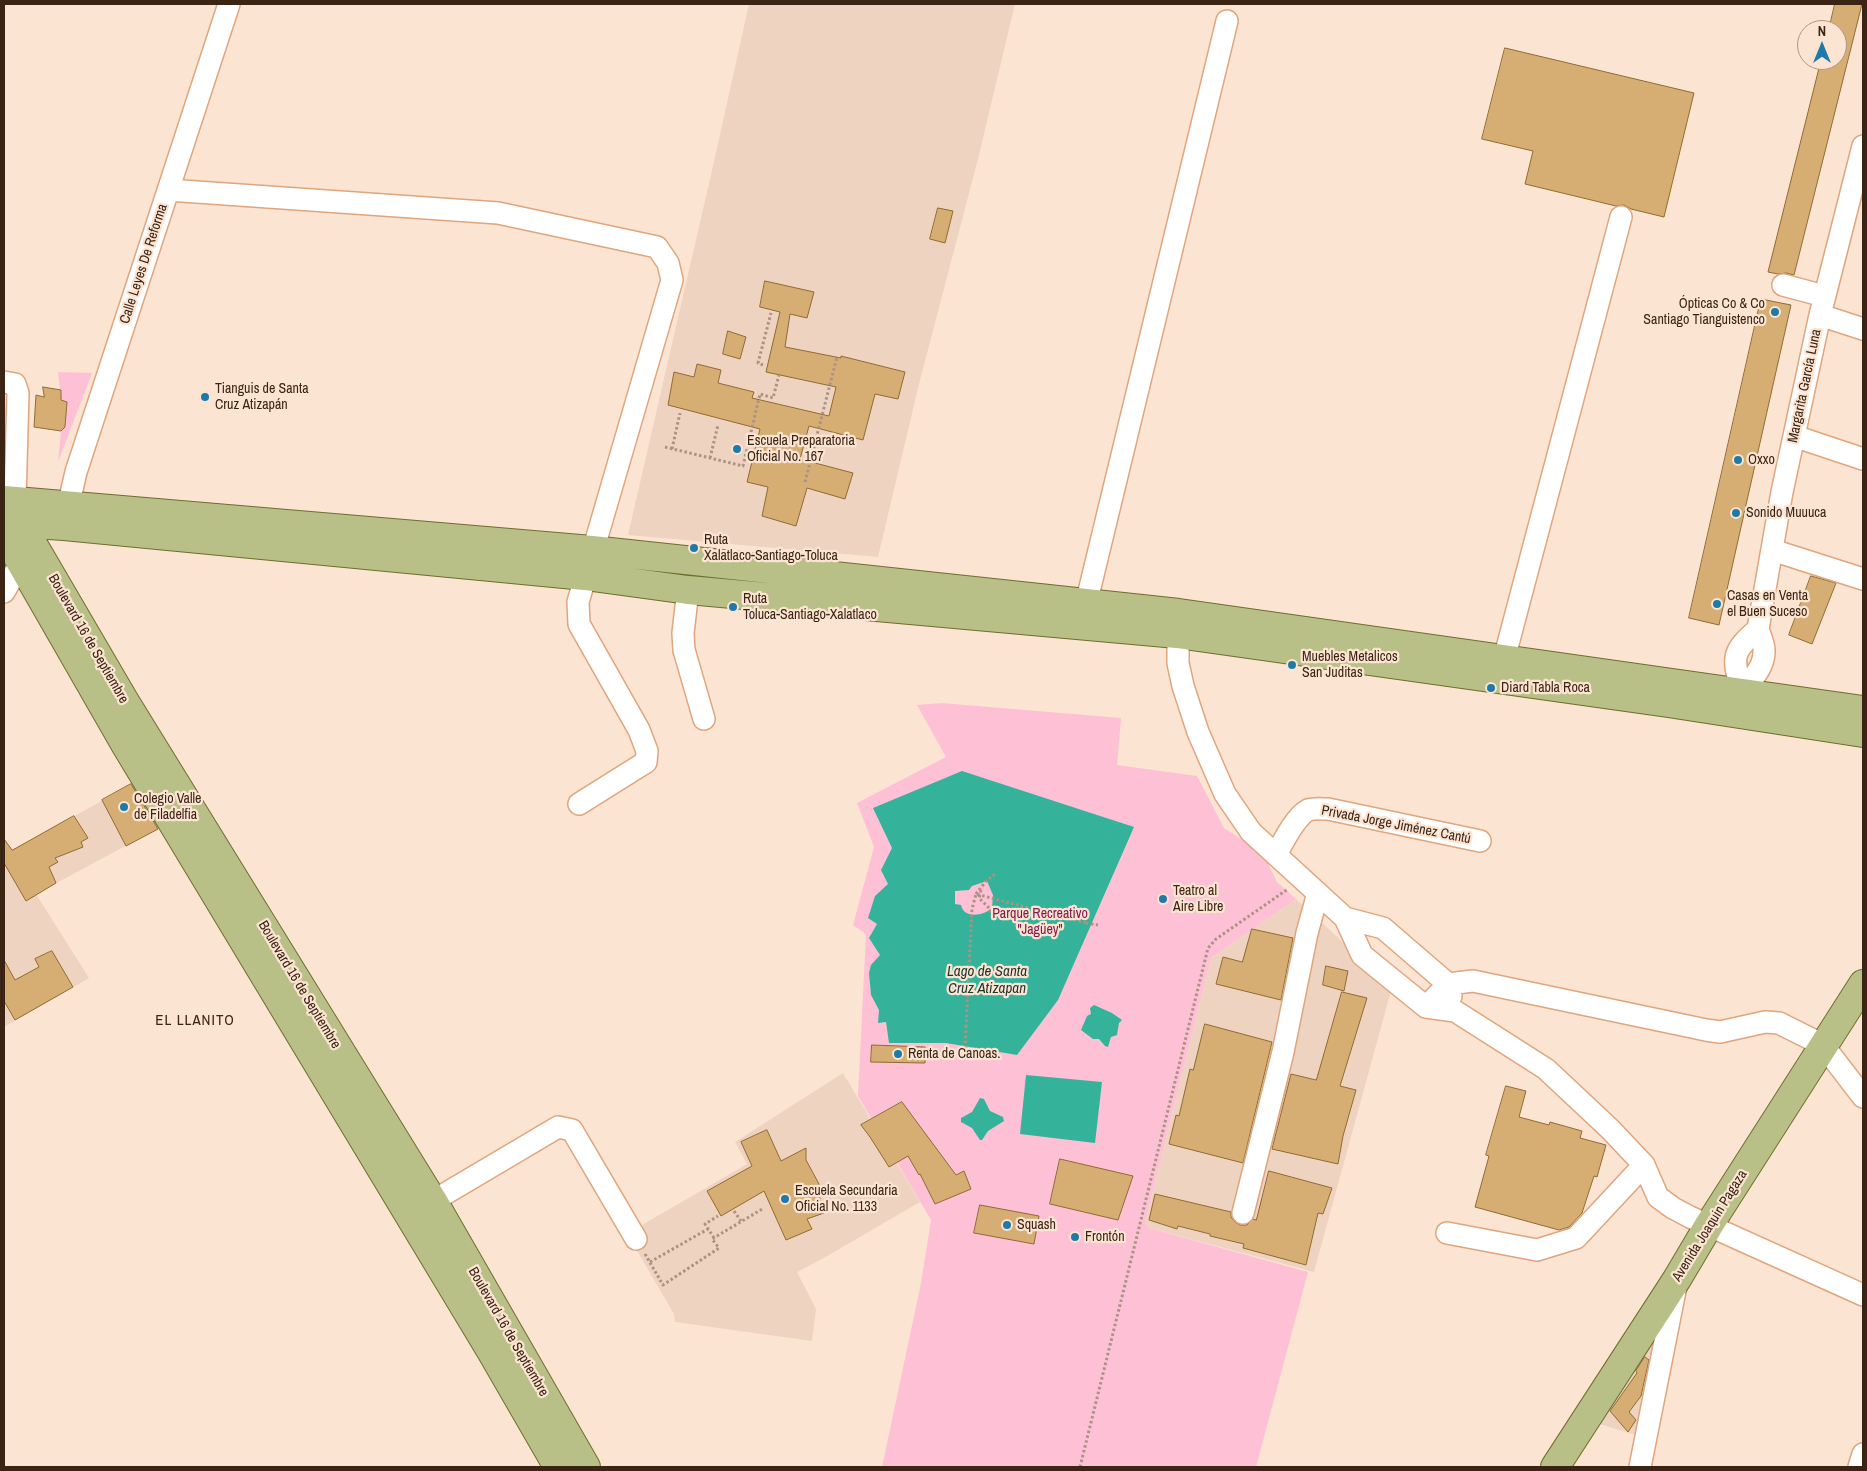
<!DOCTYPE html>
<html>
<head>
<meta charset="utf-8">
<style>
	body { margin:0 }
	#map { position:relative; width:1867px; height:1471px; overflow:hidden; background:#fce4d3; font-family:"Archivo Narrow",sans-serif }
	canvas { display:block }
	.frame { position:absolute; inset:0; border:5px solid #3b2413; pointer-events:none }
	.north { position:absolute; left:1797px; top:20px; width:50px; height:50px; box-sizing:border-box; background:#fce4d3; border:1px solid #af9786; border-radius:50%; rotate:0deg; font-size:14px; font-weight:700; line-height:20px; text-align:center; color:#3b2413 }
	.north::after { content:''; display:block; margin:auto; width:18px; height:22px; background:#1f7aa8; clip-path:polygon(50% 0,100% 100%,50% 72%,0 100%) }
</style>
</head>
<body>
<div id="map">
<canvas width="1867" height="1471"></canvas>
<div class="frame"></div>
<div class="north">N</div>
</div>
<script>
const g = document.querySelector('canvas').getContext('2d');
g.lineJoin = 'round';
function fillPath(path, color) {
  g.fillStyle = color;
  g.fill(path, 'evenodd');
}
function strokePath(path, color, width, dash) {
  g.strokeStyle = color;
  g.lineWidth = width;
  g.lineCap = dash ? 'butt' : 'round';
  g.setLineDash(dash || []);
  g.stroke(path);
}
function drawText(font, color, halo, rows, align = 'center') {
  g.font = font + ' "Archivo Narrow",sans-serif';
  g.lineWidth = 4.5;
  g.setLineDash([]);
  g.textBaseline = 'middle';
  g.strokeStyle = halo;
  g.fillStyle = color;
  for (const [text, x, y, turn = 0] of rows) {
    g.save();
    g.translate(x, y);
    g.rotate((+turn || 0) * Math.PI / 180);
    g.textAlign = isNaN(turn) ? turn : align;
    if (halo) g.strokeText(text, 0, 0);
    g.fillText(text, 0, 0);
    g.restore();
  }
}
const built = new Path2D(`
	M749 4H1015L978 159 919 384 878 557 628 535 713 166Z
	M132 784 159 828 36 894 89 978 4 1027V847L8 844 12 849 17 848Z
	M1296 899 1392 987 1314 1272 1149 1228 1145 1223 1211 958Z
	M843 1073 920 1202 822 1259 797 1272 816 1309 812 1341 675 1322 674 1314 626 1232 642 1225 747 1164 735 1142Z
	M1671 1312 1646 1438 1596 1423Z`);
const green = new Path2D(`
	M58 372 92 373 58 462 61 431 65 427 67 402 61 400Z
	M942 703 1121 718 1117 765 1197 776 1224 828 1263 853 1277 882 1296 899 1211 958 1145 1223 1149 1228 1308 1272 1256 1467H882L921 1283 931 1220 858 1096 866 934 853 925 874 847 857 803 946 757 917 705Z`);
const water = new Path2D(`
	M962 771 1134 827 1058 1000 1017 1055 946 1043H889L886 1022 878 1023 879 1010 871 995 869 973 871 965 880 955 869 938 877 924 868 918 875 896 888 884 881 870 892 848 873 808ZM987 881 993 895 992 908C983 916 964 919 961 905L955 904V891L969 890 972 886Z
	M1094 1005 1112 1013 1122 1020 1119 1023 1117 1035 1111 1037 1108 1047 1105 1046 1099 1039H1093L1081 1030 1087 1016 1091 1014 1090 1008Z
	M1026 1075 1102 1082 1095 1143 1020 1134Z
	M980 1098 984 1099 990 1111 1003 1117 1004 1121 988 1131 982 1140H980L972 1128 961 1122V1118L972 1112Z`);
const building = new Path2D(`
	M1835 4H1862L1794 275 1786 273 1778 274 1768 272 1821 60H1837V30H1829Z
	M1505 48 1694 93 1664 217 1631 209 1624 205 1616 206 1525 184 1533 151 1482 139Z
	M938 208 953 211 945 243 930 239Z
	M765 281 814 292 807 318 790 314 785 347 841 358V356L905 372 898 399 875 394 863 440 809 426 800 459 853 473 845 499 807 488 796 526 762 516 768 487 747 482 760 429 668 405 674 372 694 377 697 364 721 370 718 383 754 392 752 398 829 416 836 387 766 372 780 312 760 307Z
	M1761 299 1791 305 1719 625 1689 618Z
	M728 331 746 337 740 359 723 354Z
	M43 387 61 390V400L67 402 65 427 61 431 34 427 36 395 44 397Z
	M1811 576 1836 583 1812 644 1789 635Z
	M131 784 158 829 126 846 102 800Z
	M74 816 88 838 81 842 83 847 55 858 58 862 49 867 56 883 26 901 4 863V839L12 850Z
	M1252 929 1293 938 1281 1000 1216 984 1223 957 1242 962Z
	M52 951 73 987 15 1020 4 1001V960L15 980 39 967 35 959Z
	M1326 966 1348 971 1344 991 1323 985Z
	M1342 992 1367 998 1340 1086 1356 1090 1343 1136 1338 1164 1272 1149 1291 1074 1316 1080Z
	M1205 1024 1272 1042 1243 1163 1169 1144 1176 1115 1179 1116 1190 1069 1193 1070Z
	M872 1045 925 1047V1063L871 1062Z
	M1506 1086 1526 1091 1519 1117 1549 1125 1550 1122 1582 1131 1580 1138 1606 1145 1597 1177 1594 1176 1582 1213 1569 1227 1559 1230 1475 1207 1489 1156 1486 1155Z
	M902 1102 956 1175 964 1171 971 1189 935 1204 920 1174 919 1175 908 1156 889 1167 870 1137 861 1125Z
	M767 1130 781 1161 806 1148V1160L819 1184 820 1202 824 1213 807 1219 812 1229 786 1240 764 1191 721 1216 707 1191 752 1166 741 1142Z
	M1060 1159 1133 1176 1118 1220 1050 1204Z
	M1269 1171 1332 1188 1323 1214 1318 1213 1306 1265 1243 1248 1244 1244 1210 1236V1234L1178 1226 1177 1229 1149 1220 1155 1194 1231 1212V1217L1235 1222 1240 1225H1247L1253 1219 1256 1220Z
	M980 1205 1039 1216 1034 1244 974 1233Z
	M1645 1357 1649 1360 1641 1396 1629 1412 1636 1420 1628 1432 1610 1411 1637 1373 1636 1371Z`);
const path = new Path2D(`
	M763 365 758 363 771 313
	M665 447 743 466 760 394 773 398 779 375
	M672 449 680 413
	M710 458 718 425
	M805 482 837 357
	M981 890 979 898 989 908
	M976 894 986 881 995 874
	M990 910 993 920
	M1086 923 1098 925
	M965 1048 966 1027
	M734 1211 741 1221
	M714 1238 705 1224 718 1216
	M645 1254 663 1285 719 1248 712 1239 764 1208
	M650 1262 708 1229
	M1080 1467 1208 948 1216 939 1288 889`);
const minor = new Path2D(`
	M168 190 498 213 657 247 668 263 672 280 578 602 579 624 639 730 647 751 646 762 579 804
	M1783 285 1824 296
	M1820 315 1863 329
	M4 382 15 384 18 393 15 501
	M1794 436 1863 459
	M65 520 76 472 229 4
	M1772 550 1863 579
	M688 590 683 633 684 650 704 719
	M4 592 20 564 29 553
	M1086 604 1227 21
	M1178 619V663L1183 686 1198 732 1225 794 1251 832 1345 918 1362 955 1426 1007 1455 1011 1546 1069 1610 1129 1644 1165 1658 1197 1673 1208 1690 1217 1863 1295
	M1504 659 1621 217
	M1742 692C1751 680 1764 668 1764 652 1765 645 1760 636 1758 629L1782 492 1820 315 1863 146
	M1742 692C1733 658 1730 653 1758 629
	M1276 855C1283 842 1295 817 1308 810 1314 808 1322 809 1328 809L1480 841
	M1345 918 1383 928 1448 984 1451 996
	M1426 1007 1448 984 1473 981 1706 1030 1720 1032 1765 1022 1779 1023 1823 1045 1863 1097
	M433 1201 558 1127 572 1130 636 1239
	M1243 1213 1283 1052 1307 933 1318 893
	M1447 1233 1537 1250 1576 1238 1644 1165
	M1640 1467 1676 1286
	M1859 1467 1863 1454`);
const major = new Path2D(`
	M4 500 592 550 1179 613 1863 710
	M19 509 34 546 124 700 433 1201 586 1467
	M4 522 64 526 585 576 688 590 1177 634 1668 703 1863 733
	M4 533 125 744 491 1351 558 1467
	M1555 1467 1677 1279 1709 1225 1863 984`);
const pathBridge = new Path2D(`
	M966 1027 972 909 976 894 1086 923`);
const markers = [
	[1775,312,5,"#1f7aa8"],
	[205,397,5,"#1f7aa8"],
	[737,449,5,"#1f7aa8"],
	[1738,460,5,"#1f7aa8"],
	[1736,513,5,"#1f7aa8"],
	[694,548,5,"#1f7aa8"],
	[1717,604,5,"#1f7aa8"],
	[733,607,5,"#1f7aa8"],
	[1292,665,5,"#1f7aa8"],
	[1491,688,5,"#1f7aa8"],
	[124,807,5,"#1f7aa8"],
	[1163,899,5,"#1f7aa8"],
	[898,1054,5,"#1f7aa8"],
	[785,1199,5,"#1f7aa8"],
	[1007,1225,5,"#1f7aa8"],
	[1075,1237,5,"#1f7aa8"]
];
const streetNames = [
	["Calle Leyes De Reforma",144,264,-72],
	["Margarita García Luna",1805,386,-78],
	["Boulevard 16 de Septiembre",88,639,60],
	["Privada Jorge Jiménez Cantú",1396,825,11],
	["Boulevard 16 de Septiembre",299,985,59],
	["Avenida Joaquin Pagaza",1710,1226,-58],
	["Boulevard 16 de Septiembre",508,1332,60]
];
const poiNames = [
	["Ópticas Co & Co",1765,304,"right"],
	["Santiago Tianguistenco",1765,320,"right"],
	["Tianguis de Santa",215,389],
	["Cruz Atizapán",215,405],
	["Escuela Preparatoria",747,441],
	["Oficial No. 167",747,457],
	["Oxxo",1748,460],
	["Sonido Muuuca",1746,513],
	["Ruta",704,540],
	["Xalatlaco-Santiago-Toluca",704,556],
	["Casas en Venta",1727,596],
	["el Buen Suceso",1727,612],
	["Ruta",743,599],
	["Toluca-Santiago-Xalatlaco",743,615],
	["Muebles Metalicos",1302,657],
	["San Juditas",1302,673],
	["Diard Tabla Roca",1501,688],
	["Colegio Valle",134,799],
	["de Filadelfia",134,815],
	["Teatro al",1173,891],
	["Aire Libre",1173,907],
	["Renta de Canoas.",908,1054],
	["Escuela Secundaria",795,1191],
	["Oficial No. 1133",795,1207],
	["Squash",1017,1225],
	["Frontón",1085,1237]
];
const parkNames = [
	["Parque Recreativo",1040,914],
	["\"Jagüey\"",1040,930]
];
const waterNames = [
	["Lago de Santa",987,972],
	["Cruz Atizapan",987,989]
];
const neighbourhoodNames = [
	["EL LLANITO",195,1021]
];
fillPath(built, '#efd3c1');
fillPath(green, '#fec0d5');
fillPath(water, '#34b39a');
fillPath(building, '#d6ae74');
strokePath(building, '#906b31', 1);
strokePath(minor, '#dfa57c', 24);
strokePath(major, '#6e6e2c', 30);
strokePath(path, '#aa9382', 3, [2.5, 2.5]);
strokePath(minor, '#fff', 21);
strokePath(major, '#b8c088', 28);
strokePath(pathBridge, '#aa9382', 3, [2.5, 2.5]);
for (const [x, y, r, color] of markers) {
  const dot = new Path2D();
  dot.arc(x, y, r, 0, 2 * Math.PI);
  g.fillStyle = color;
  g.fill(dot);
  strokePath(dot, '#fce4d3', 2);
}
drawText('14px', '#3b2413', '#fce4d3', streetNames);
drawText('14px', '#3b2413', '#fce4d3', poiNames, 'left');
drawText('14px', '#82194c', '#fce4d3', parkNames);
drawText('italic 15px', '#1d332d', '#fce4d3', waterNames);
g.letterSpacing = '1px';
drawText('15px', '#3b2413', '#fce4d3', neighbourhoodNames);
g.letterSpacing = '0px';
</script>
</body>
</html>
